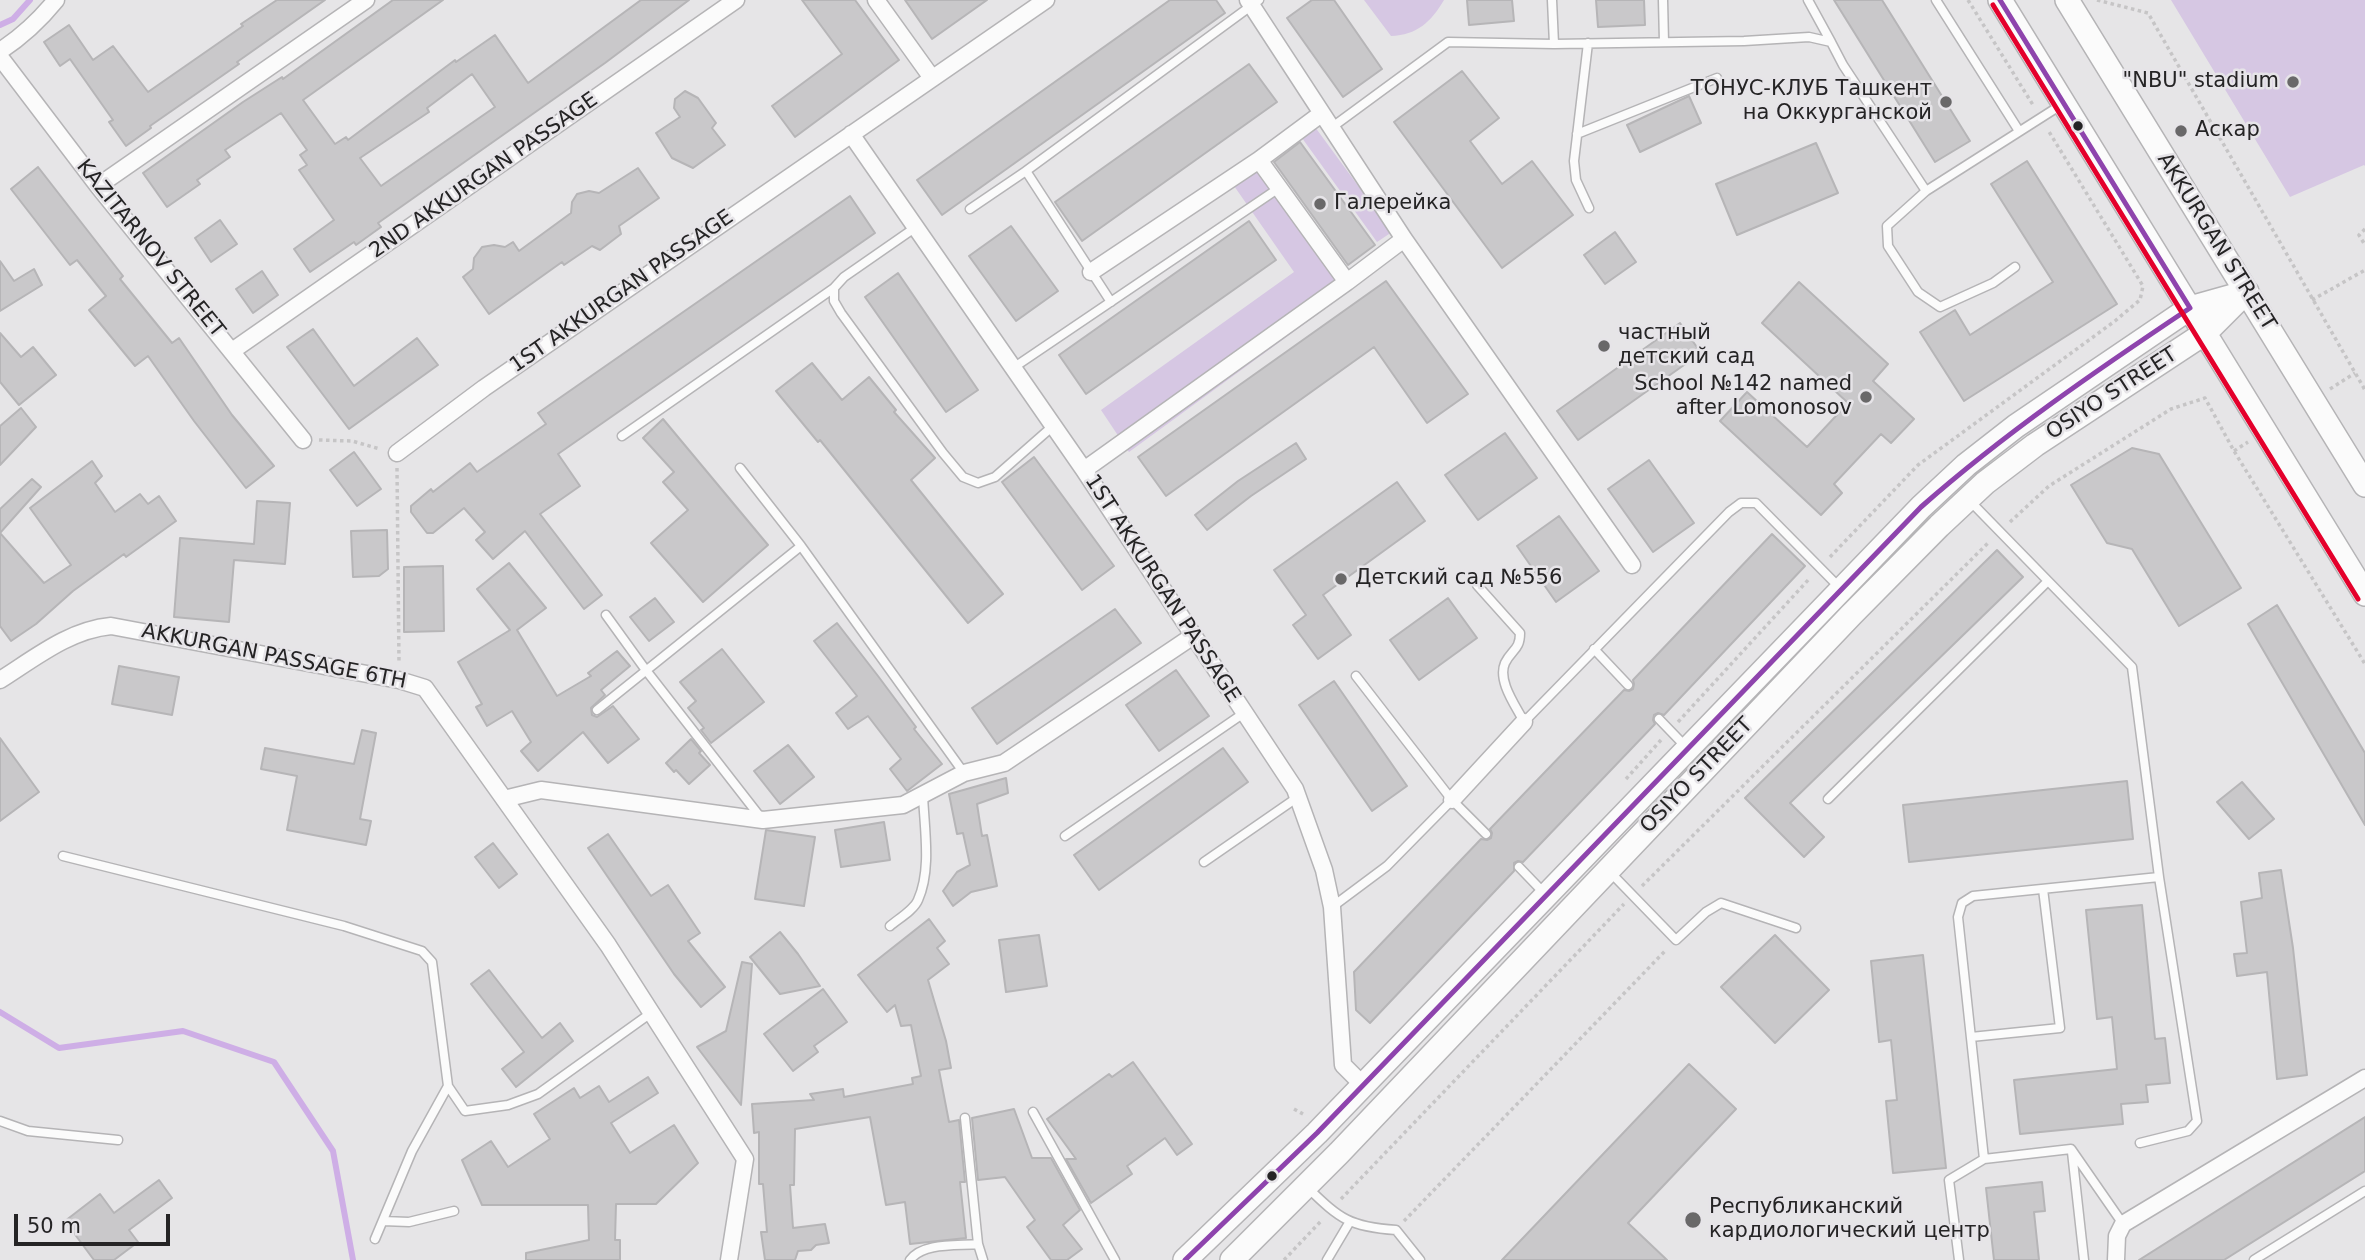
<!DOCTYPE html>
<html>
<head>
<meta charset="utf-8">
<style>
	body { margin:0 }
	#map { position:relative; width:2365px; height:1260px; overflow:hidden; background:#e6e5e7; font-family:"DejaVu Sans",sans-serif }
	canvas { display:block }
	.scale { position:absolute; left:14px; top:1214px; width:156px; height:32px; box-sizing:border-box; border:4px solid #252425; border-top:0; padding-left:9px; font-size:21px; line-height:24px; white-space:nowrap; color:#252425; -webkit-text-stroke:5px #e6e4e8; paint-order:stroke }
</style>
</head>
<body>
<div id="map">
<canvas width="2365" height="1260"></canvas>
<div class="scale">50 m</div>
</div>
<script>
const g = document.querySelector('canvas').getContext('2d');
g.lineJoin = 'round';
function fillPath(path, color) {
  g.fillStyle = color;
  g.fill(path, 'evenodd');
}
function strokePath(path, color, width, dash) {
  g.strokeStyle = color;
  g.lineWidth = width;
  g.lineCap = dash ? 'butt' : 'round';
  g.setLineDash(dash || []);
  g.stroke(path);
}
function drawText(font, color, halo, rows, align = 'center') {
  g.font = font + ' "DejaVu Sans",sans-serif';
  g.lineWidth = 5;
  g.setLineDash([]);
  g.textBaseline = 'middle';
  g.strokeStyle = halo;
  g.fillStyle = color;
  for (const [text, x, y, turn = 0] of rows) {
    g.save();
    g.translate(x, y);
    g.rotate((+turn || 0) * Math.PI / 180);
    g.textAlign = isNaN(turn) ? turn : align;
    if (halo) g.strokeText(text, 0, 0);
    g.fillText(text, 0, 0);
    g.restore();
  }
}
const green = new Path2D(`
	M1364 0H1444C1431 22 1417 35 1391 36Z
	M2171 0H2365V166L2364 165 2290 197Z
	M1315 127 1392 232 1377 242 1302 138Z
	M1257 164 1348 292 1129 452 1101 410 1294 272 1232 183Z`);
const stream = new Path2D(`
	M0 25 13 19 30 0
	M0 1012 59 1048 183 1031 274 1062 333 1151 353 1260`);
const building = new Path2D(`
	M277 0H325L237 62 239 64 150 126 151 128 126 146 109 122 113 120 70 59 60 66 44 42 69 25 93 60 113 46 148 92 243 26 241 24Z
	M393 0H443L303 100 335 144 346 137 348 140 455 60 456 62 495 35 528 83 641 0H689L605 63 378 223 381 227 356 245 354 242 310 272 294 249 334 220 299 170 307 165 300 155 307 150 281 113 225 150 230 157 197 180 200 184 167 207 143 173 243 102 282 77 283 79ZM472 74 495 107 381 186 360 158 429 112 427 108Z
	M802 0H855L899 60 795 137 772 106 842 54Z
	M905 0H987L932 39Z
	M1170 0H1216L1225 13 942 215 917 180Z
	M1312 0H1334L1382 69 1343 97 1287 18Z
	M1467 0H1512L1514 21 1469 25Z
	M1596 0H1644L1645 25 1598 27Z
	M1834 0H1882L1970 141 1935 162Z
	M1249 64 1277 102 1082 241 1055 202Z
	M1462 71 1499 118 1470 141 1502 184 1532 161 1573 215 1502 268 1394 122Z
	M685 91 698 98 716 123 712 128 725 145 693 168 672 158 656 133 680 117 674 108 675 99Z
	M1689 96 1701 123 1640 152 1627 125Z
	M1300 142 1375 245 1348 265 1274 162Z
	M1816 143 1838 193 1737 235 1716 184Z
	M2027 161 2117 304 1964 401 1920 332 1955 310 1970 335 2053 282 1991 184Z
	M38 167 123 276 120 279 172 343 179 338 232 415 274 466 246 488 194 421 148 356 135 366 89 310 106 296 77 260 70 265 11 189Z
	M638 168 659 198 619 226 621 234 600 250 592 246 564 265 562 262 489 314 463 277 473 269 474 258 482 247 494 245 505 247 513 242 519 251 571 213 572 202 577 194 589 191 599 193Z
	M850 196 875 233 558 454 580 486 540 514 602 595 584 609 525 531 493 559 476 540 485 532 464 508 433 533H427L411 512V506L431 489 433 492 470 463 477 472 546 424 538 413Z
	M220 220 237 244 211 262 195 238Z
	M1249 221 1276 260 1086 394 1059 355Z
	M1011 226 1058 291 1016 321 969 256Z
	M1615 232 1636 262 1605 284 1584 255Z
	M0 261 14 281 34 269 42 285 0 311Z
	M262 271 278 295 253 313 236 289Z
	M898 273 978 390 946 412 865 297Z
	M1386 281 1468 394 1427 423 1374 347 1166 496 1138 457Z
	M1799 282 1888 364 1873 381 1914 419 1891 443 1881 434 1834 484 1842 493 1821 515 1720 421 1747 392 1807 447 1848 403 1762 323Z
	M1680 323 1701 353 1578 440 1557 411Z
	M313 329 354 386 417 338 438 365 349 429 287 347Z
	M0 333 21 357 33 347 56 375 19 405 0 382Z
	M812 363 842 400 869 377 896 410 894 412 935 458 911 480 1003 594 968 623 820 440 818 442 776 391Z
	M21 408 36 427 0 465V426Z
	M663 419 768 545 703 602 651 543 688 510 663 482 674 472 643 438Z
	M1505 433 1537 478 1478 520 1445 475Z
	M1296 443 1306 459 1251 496 1207 530 1195 515 1238 481Z
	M2132 448 2159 454 2241 588 2179 626 2132 549 2107 543 2071 485Z
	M354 452 381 489 357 506 330 470Z
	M1034 457 1114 566 1082 590 1002 482Z
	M1649 460 1694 523 1653 552 1608 489Z
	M92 461 102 476 95 483 115 512 140 494 148 504 159 496 176 521 126 557 124 554 73 591 36 624 11 641 0 626V533L44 583 71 565 30 508Z
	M32 479 41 487 0 533V509Z
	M1397 482 1425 521 1323 595 1351 635 1318 659 1293 625 1306 615 1274 570Z
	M257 501 290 503 285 564 234 560 229 622 174 617 180 538 254 544Z
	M1559 516 1599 571 1556 602 1517 546Z
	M387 530 388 569 379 576 353 577 351 531Z
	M1772 534 1805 566 1664 715 1658 713 1654 715 1653 720 1655 724 1523 862 1518 861 1514 863V871L1370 1023 1356 1010 1354 972 1481 839 1487 840 1491 838 1492 833 1490 829 1624 690 1629 691 1633 689 1634 684 1633 680Z
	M1997 550 2023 577 1790 803 1824 837 1804 857 1745 798Z
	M509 563 546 608 517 630 557 696 591 676 588 673 617 651 630 666 601 690 605 695 591 708 592 715 597 717 613 706 639 739 608 763 583 732 538 771 521 751 531 742 512 711 487 726 476 707 482 704 458 662 510 630 477 589Z
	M443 566 444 631 404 632V567Z
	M655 598 674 622 649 641 630 617Z
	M1448 598 1477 638 1419 680 1390 640Z
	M2277 605 2365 753V825L2248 624Z
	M1115 609 1141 643 997 744 972 708Z
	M837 623 878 676 916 727 914 729 942 764 907 791 890 769 901 759 868 716 848 729 836 713 857 696 814 641Z
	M722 649 764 702 711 743 701 730 704 728 688 708 696 701 680 682Z
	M119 666 179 677 172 715 112 704Z
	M1176 670 1209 716 1159 751 1126 705Z
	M1334 681 1407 786 1372 811 1299 705Z
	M362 730 376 733 360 819 371 821 366 845 287 830 297 776 261 769 265 748 354 764Z
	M0 738 39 792 0 821Z
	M691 739 701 751 699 753 710 765 689 784 676 770 674 772 666 763Z
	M788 745 814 777 780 804 754 771Z
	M1223 748 1248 782 1099 890 1074 855Z
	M1006 778 1008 793 977 804 982 836 987 835 997 886 971 892 953 906 943 891 957 872 970 865 963 833 957 834 949 794Z
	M2127 781 2133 839 1909 862 1903 805Z
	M2242 782 2274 819 2249 839 2217 802Z
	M884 822 890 860 841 867 835 830Z
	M766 830 815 837 804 906 755 899Z
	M608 834 651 896 668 885 700 933 688 941 725 987 701 1007 674 974 588 848Z
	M493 843 517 874 499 888 475 857Z
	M2281 870 2293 948 2307 1075 2277 1079 2267 972 2237 976 2234 954 2247 953 2241 902 2262 898 2259 873Z
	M2142 905 2155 1039 2165 1038 2170 1083 2146 1085 2148 1102 2121 1104 2123 1124 2020 1134 2014 1080 2117 1069 2112 1017 2097 1019 2086 910Z
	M929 919 945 941 937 948 949 964 928 980 946 1041 951 1068 939 1070 949 1122 959 1120 965 1182H960L966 1238 910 1244 905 1202 886 1205 870 1117 795 1129 794 1185H790L793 1228 825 1224 829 1243 816 1245 811 1250 798 1251 795 1260H765L761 1232H767L763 1184H759V1132L754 1133 752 1104 814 1100 810 1094 843 1089 844 1097 913 1084 912 1078 921 1076 911 1025 901 1026 895 1005 887 1012 858 975Z
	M780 932 798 954 820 986 780 994 750 957Z
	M1039 935 1047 986 1006 992 999 940Z
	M1775 935 1829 990 1775 1043 1721 987Z
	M1923 955 1946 1168 1893 1173 1886 1101 1897 1100 1891 1040 1879 1042 1871 961Z
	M742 962 752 964 741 1105 697 1047 726 1031Z
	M489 970 542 1038 560 1023 573 1041 516 1087 502 1069 524 1052 471 984Z
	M823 989 847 1022 814 1046 818 1052 793 1071 764 1034Z
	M1133 1062 1192 1144 1177 1155 1165 1138 1127 1166 1132 1174 1091 1203 1066 1159H1076L1047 1119 1109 1074 1112 1077Z
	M1689 1064 1736 1109 1628 1223 1667 1260H1502Z
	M648 1077 658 1093 611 1123 630 1153 674 1125 698 1163 656 1204H616L615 1240H620V1260H526V1253L589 1240 588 1205H482L462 1160 491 1141 508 1167 550 1139 534 1114 574 1088 580 1098 599 1086 609 1102Z
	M1014 1109 1032 1158H1051L1080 1210 1063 1225 1082 1249 1067 1260H1051L1027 1227 1035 1220 1005 1177 978 1180 972 1118Z
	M2365 1117V1171L2224 1260H2139Z
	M159 1180 172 1198 129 1230 138 1242 114 1260H94L65 1221 100 1194 114 1213Z
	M2042 1182 2045 1211 2034 1212 2039 1260H1994L1986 1188Z`);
const path = new Path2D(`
	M1968 0 2033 105
	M2097 0 2148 13 2365 390
	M2365 229 2359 235 2365 245
	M2312 300 2365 270
	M2330 389 2355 373
	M319 440 352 441 380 449
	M2234 451 2248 442
	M397 468 399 663
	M2010 522 2049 486 2171 409 2205 398 2234 451 2365 664
	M1830 557 1918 465 2115 321 2140 300 2143 286 2048 130
	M1678 722 1810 578
	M1626 779 1661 740
	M1642 886 1989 542
	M1294 1109 1303 1114
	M1341 1199 1624 904
	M1404 1221 1666 950
	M1284 1260 1322 1220`);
const lane = new Path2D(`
	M1552 0 1554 44
	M1663 0 1664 42
	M1808 0 1831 42
	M1936 0 2019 131
	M1588 43 1574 161 1576 180 1589 208
	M1331 128 1448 42 1554 44 1744 41 1809 37 1831 42 1843 65 1926 191
	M1577 134 1717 78
	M970 209 1026 171
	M916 227 844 277 834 288V301L841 313 943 453 963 477 978 483 995 477 1053 426
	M2015 267 1993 283 1940 307 1918 292 1888 246 1887 226 1926 191 2061 105
	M1111 302 1026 171 1259 0
	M1013 368 1279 188
	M622 436 834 288
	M740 468 801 546 964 773
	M1969 500 2132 667 2159 877
	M1477 585 1520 633C1520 650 1512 649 1505 663 1497 681 1516 706 1524 722L1729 512 1741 503H1756L1839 587
	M606 615 645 669 761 818
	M1594 649 1628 685
	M1356 676 1452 800 1486 834
	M597 710 801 546
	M1659 719 1686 747
	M1828 799 2048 581
	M1065 836 1244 713
	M63 856 344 926 422 951 432 962 448 1086 465 1111 508 1105 538 1094 651 1013
	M1204 862 1298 797
	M1519 867 1544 893
	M1610 872 1676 940 1706 912 1721 903 1796 928
	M1332 907 1387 866 1452 800
	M890 926C898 919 914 910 918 900 932 869 924 827 923 794
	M1971 1037 2060 1028 2043 889
	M1033 1112 1115 1260
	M965 1118 978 1244 983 1260
	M0 1121 28 1131 118 1140
	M2072 1152 2084 1260
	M1984 1159 1958 917 1962 903 1973 896 2159 877 2197 1121 2188 1131 2140 1143
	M1308 1188C1340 1219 1350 1227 1396 1230L1420 1260
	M383 1221 409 1222 454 1211
	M375 1239 412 1151 448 1086
	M910 1260C923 1242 958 1246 978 1244
	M1327 1260 1349 1223
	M1959 1260 1949 1180 1984 1159 2071 1149 2123 1224
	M2254 1260 2365 1191`);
const street = new Path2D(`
	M876 0 932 78
	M1248 0 1404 239 1632 565
	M0 51C23 36 39 21 56 0
	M0 57 98 186 303 440
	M1321 114 1259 160 1347 282 1404 239
	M851 134 1084 470 1295 789 1324 870 1332 907 1343 1065 1363 1085
	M98 186 366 0
	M1091 272 1259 160
	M232 351 736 0
	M397 453 484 388 1046 0
	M1084 470 1347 282
	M0 680C35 658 69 630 111 626L399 680 425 688 608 945 745 1159 729 1260
	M504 799 541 790 763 820 903 805 964 773 1004 763 1193 636
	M1452 800 1524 722
	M2116 1260 2117 1236 2123 1224 2365 1078`);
const secondary = new Path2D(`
	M2000 0 2365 594
	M2067 0 2365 485
	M1185 1260 1317 1133 1921 507 1966 465 2016 426 2190 308 2247 292
	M1232 1260 1339 1153 1851 615 1939 526 1985 483 2035 445 2205 333 2244 294`);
const bus1 = new Path2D(`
	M1185 1260 1317 1133 1921 507C2005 433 2097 370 2190 308L2000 0`);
const bus2 = new Path2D(`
	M1993 5 2358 599`);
const markers = [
	[2293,82,7,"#696869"],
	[1946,102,7,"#696869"],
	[2078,126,6,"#252425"],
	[2181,131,7,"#696869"],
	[1320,204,7,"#696869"],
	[1604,346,7,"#696869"],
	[1866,397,7,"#696869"],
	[1341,579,7,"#696869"],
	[1272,1176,6,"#252425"],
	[1693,1220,9,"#696869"]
];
const poiNames = [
	["\"NBU\" stadium",2279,82,"right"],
	["ТОНУС-КЛУБ Ташкент",1932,90,"right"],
	["на Оккурганской",1932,114,"right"],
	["Аскар",2195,131],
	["Галерейка",1334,204],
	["частный",1618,334],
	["детский сад",1618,358],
	["School №142 named",1852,385,"right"],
	["after Lomonosov",1852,409,"right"],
	["Детский сад №556",1355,579],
	["Республиканский",1709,1208],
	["кардиологический центр",1709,1232]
];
const streetNames = [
	["2ND AKKURGAN PASSAGE",484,176,-35],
	["AKKURGAN STREET",2216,242,58],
	["KAZITARNOV STREET",150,249,51],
	["1ST AKKURGAN PASSAGE",622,292,-35],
	["OSIYO STREET",2112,394,-33],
	["1ST AKKURGAN PASSAGE",1162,589,57],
	["AKKURGAN PASSAGE 6TH",274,657,11],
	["OSIYO STREET",1697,776,-46]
];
fillPath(green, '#d6c7e3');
strokePath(stream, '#ceaee6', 6);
fillPath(building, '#c9c8ca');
strokePath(building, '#b6b5b7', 2);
strokePath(lane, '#b5b4b6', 11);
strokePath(street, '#b5b4b6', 19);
strokePath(secondary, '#b5b4b6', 26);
strokePath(path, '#c6c5c6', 3.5, [3.5, 3.5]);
strokePath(lane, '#fbfbfb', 8);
strokePath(street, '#fbfbfb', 16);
strokePath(secondary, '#fbfbfb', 23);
strokePath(bus1, '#8e44ad', 5);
strokePath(bus2, '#e4002b', 5);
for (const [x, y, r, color] of markers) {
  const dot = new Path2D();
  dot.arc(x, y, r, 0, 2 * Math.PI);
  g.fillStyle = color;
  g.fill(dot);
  strokePath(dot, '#e6e4e8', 2.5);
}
drawText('21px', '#252425', '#e6e4e8', poiNames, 'left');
drawText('21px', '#252425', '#e6e4e8', streetNames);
</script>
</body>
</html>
